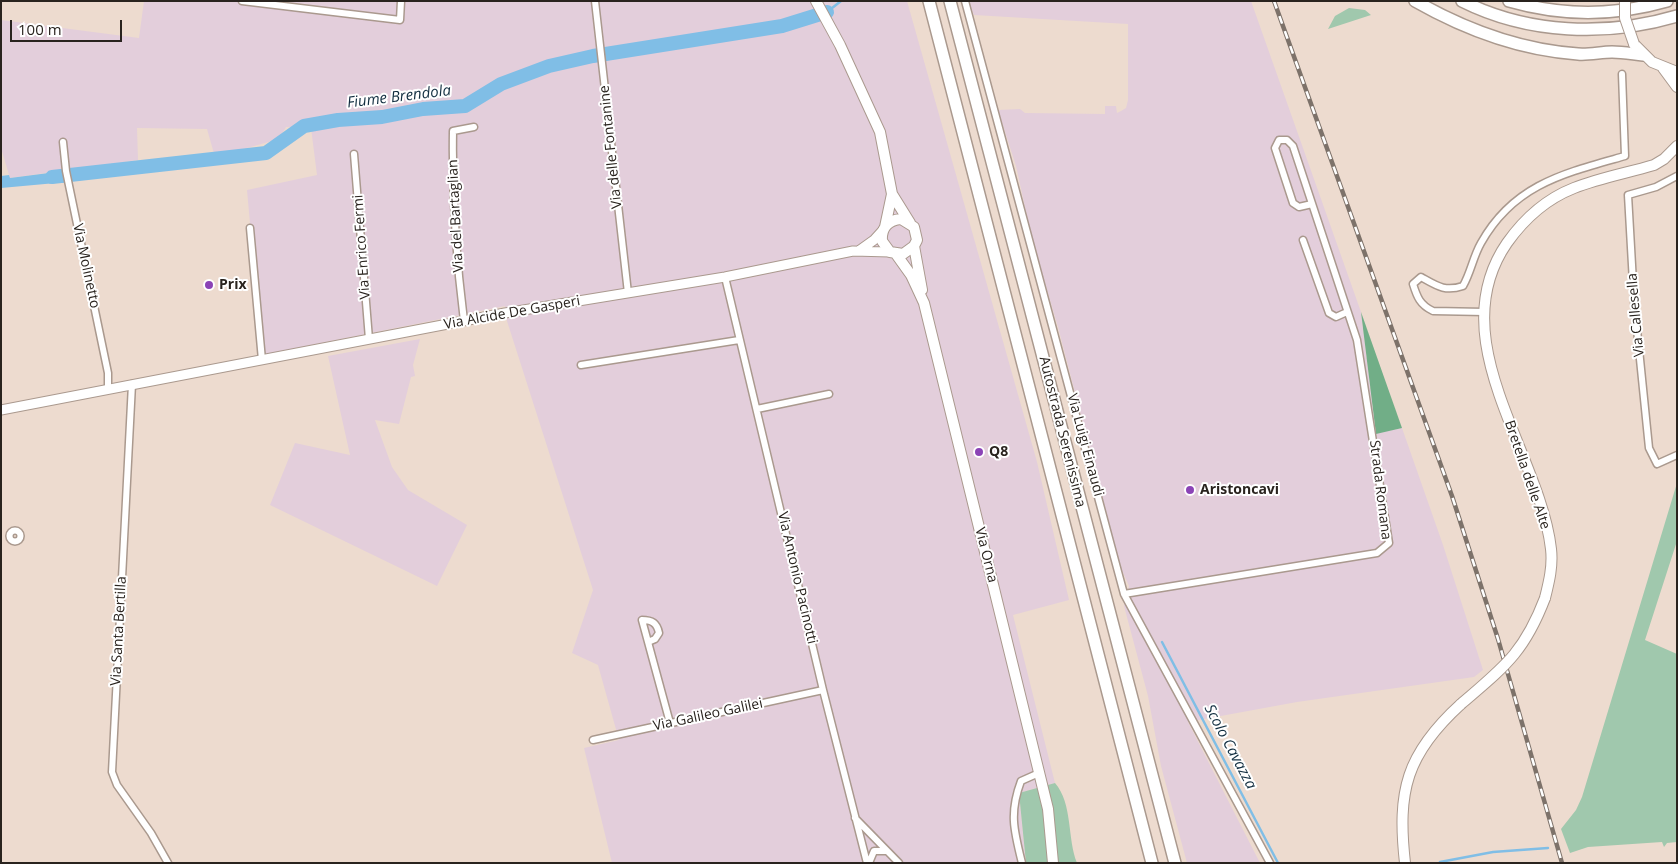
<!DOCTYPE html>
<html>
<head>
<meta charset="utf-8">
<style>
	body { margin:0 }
	#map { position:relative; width:1678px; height:864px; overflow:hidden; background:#eddbcf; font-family:"Open Sans",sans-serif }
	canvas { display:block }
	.frame { position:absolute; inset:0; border:2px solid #29231e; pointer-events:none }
	.scale { position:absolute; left:10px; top:20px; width:112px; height:22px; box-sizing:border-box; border:2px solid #29231e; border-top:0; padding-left:6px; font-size:15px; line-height:18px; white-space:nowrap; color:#29231e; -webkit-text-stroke:4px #fff; paint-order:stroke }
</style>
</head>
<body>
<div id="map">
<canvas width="1678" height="864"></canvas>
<div class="frame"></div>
<div class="scale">100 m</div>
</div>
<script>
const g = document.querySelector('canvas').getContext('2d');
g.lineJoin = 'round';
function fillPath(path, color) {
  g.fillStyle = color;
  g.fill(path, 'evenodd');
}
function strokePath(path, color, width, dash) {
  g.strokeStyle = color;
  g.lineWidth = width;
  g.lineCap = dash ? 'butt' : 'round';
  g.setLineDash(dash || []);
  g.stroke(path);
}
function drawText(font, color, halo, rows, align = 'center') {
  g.font = font + ' "Open Sans",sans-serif';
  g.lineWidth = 4;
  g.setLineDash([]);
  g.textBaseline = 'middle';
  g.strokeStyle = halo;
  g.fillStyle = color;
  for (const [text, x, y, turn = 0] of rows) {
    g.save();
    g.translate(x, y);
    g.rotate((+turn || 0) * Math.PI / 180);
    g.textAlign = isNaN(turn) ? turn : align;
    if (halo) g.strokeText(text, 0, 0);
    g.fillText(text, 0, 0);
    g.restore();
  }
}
const industrial = new Path2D(`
	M144 1H907L1037 462 1069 600 1013 615 1055 783 1019 793 1026 863H612L584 748 619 740 598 665 572 653 593 590 507 321 505 306 262 355 247 190 317 175 311 128 286 127 279 139 215 157 207 129 137 128 138 160 10 178 1 148V20L139 38Z
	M968 1H1251L1361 312 1376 433 1402 428 1443 545 1483 670 1474 677 1297 702 1188 722 1260 863H1187L1161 766 1148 696 1124 606 1129 586 1120 566 1058 327 1032 239 1016 166 998 110 1020 109 1025 113 1105 114V106H1116L1117 113 1121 111 1126 108 1128 100V24L974 15Z
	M420 339 413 365 415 376 411 377 399 424 375 420 392 467 408 490 467 525 437 586 270 505 295 443 350 455 328 356Z`);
const green = new Path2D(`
	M1349 8 1365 10 1371 15 1328 29 1335 16Z
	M1677 483V541L1645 640 1677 654V842L1667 843 1664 847 1662 842 1588 847 1570 853 1561 829 1576 810 1582 797Z
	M1055 783C1073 804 1067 838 1077 863H1026L1019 793Z`);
const forest = new Path2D(`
	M1361 312 1402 428 1376 434Z`);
const water = new Path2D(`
	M64 171 67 182 1 188V176L9 175 10 178Z`);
const stream = new Path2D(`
	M827 12 841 1
	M1162 642 1278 863
	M1440 862 1493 852 1548 848`);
const river = new Path2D(`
	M52 177 266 153 304 126 338 120 382 117 423 109 465 106 501 84 549 66 593 56 782 26 827 12`);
const street = new Path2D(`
	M242 1 400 20 401 1
	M595 1 628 293
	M965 1 1124 594 1270 863
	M63 142 66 171 108 373V389
	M354 154 369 339
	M1677 176 1656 187 1628 195 1634 300 1649 448 1657 464 1677 455
	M250 228 262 360
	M1303 240 1329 313 1336 317 1347 312
	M725 277 823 690 867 863
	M1485 312 1433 311C1420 305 1417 297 1413 284L1421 277C1437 286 1445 292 1463 286 1471 272 1473 257 1481 243 1514 184 1565 173 1625 156L1622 74
	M464 321C456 258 452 195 453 131L474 127
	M581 365 739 340
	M132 384 112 772 117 785 151 833 168 863
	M757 409 829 394
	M9.5 536a5.5 5.5 0 1 1 11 0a5.5 5.5 0 1 1-11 0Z
	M1124 594 1377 553 1389 543 1357 340C1335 275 1314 210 1293 146L1287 140H1279L1275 148 1293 203 1299 207 1312 204
	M648 642 642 620C652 620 657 623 659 633L655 639 648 642 670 723
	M593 740 823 690
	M855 818 899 863
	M869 863 874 851H886
	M1022 863C1014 831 1009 813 1021 781L1039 773`);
const secondary = new Path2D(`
	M860 250 874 240 884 229
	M1 410 505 313 725 277 853 251 890 252`);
const primary = new Path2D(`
	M816 1 840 45 880 132 892 194 910 223
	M1634 44 1652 62 1677 72
	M1663 68 1677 87
	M885 227 892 194
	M914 246 903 254 890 252 882 241C881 228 888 220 901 219L914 227 917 240 914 246 922 290
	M896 254 911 275 924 303 1048 809 1053 863
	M1545 598C1549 582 1553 566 1551 549 1540 452 1440 340 1507 243 1524 219 1546 199 1574 188 1599 178 1627 173 1654 165L1664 159 1677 146
	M1405 863C1397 791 1406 754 1461 704`);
const highway = new Path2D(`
	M929 1 1152 863
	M950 1 1175 863
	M1415 1C1466 30 1519 50 1578 54 1589 55 1601 52 1612 52 1623 52 1633 54 1643 55
	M1462 1C1528 34 1606 37 1677 16
	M1509 1C1561 16 1615 16 1667 1`);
const rail = new Path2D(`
	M1274 1 1452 496 1498 639 1562 863`);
const primaryBridge = new Path2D(`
	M1625 1V18L1634 44
	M1461 704C1504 667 1524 653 1545 598`);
const markers = [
	[209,285,5,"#8b43b6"],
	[979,452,5,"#8b43b6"],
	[1190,490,5,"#8b43b6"]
];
const streetNames = [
	["Via delle Fontanine",611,147,-96],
	["Via del Bartaglian",456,216,-93],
	["Via Enrico Fermi",362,247,-94],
	["Via Molinetto",86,266,78],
	["Via Alcide De Gasperi",512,313,-10],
	["Via Callesella",1636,315,-95],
	["Autostrada Serenissima",1062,432,76],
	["Via Luigi Einaudi",1085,445,75],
	["Bretella delle Alte",1527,475,71],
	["Strada Romana",1380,490,83],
	["Via Orna",986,555,76],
	["Via Antonio Pacinotti",797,578,77],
	["Via Santa Bertilla",119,631,-87],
	["Via Galileo Galilei",708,715,-12]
];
const poiNames = [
	["Prix",219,285],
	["Q8",989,452],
	["Aristoncavi",1200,490]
];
const waterNames = [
	["Fiume Brendola",399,97,-7],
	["Scolo Cavazza",1230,747,62]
];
fillPath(industrial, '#e3cedb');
fillPath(green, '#a0c8ad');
fillPath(forest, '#71ae87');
fillPath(water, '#80bee6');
strokePath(stream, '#80bee6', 2.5);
strokePath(river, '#80bee6', 14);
strokePath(street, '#aa998e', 9);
strokePath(secondary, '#aa998e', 11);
strokePath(primary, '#aa998e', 12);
strokePath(highway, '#aa998e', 14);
strokePath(street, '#fff', 6);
strokePath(secondary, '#fff', 9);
strokePath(primary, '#fff', 10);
strokePath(highway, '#fff', 11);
strokePath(rail, '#7d726a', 4.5);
strokePath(rail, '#fff', 2.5, [8]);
strokePath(primaryBridge, '#aa998e', 12, []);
strokePath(primaryBridge, '#fff', 10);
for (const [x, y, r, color] of markers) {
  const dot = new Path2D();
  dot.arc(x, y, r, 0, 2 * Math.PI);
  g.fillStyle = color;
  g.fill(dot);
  strokePath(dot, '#fff', 2);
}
drawText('14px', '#29231e', '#fff', streetNames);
drawText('bold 14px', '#29231e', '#fff', poiNames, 'left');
drawText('italic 15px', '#122e40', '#fff', waterNames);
</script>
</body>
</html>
